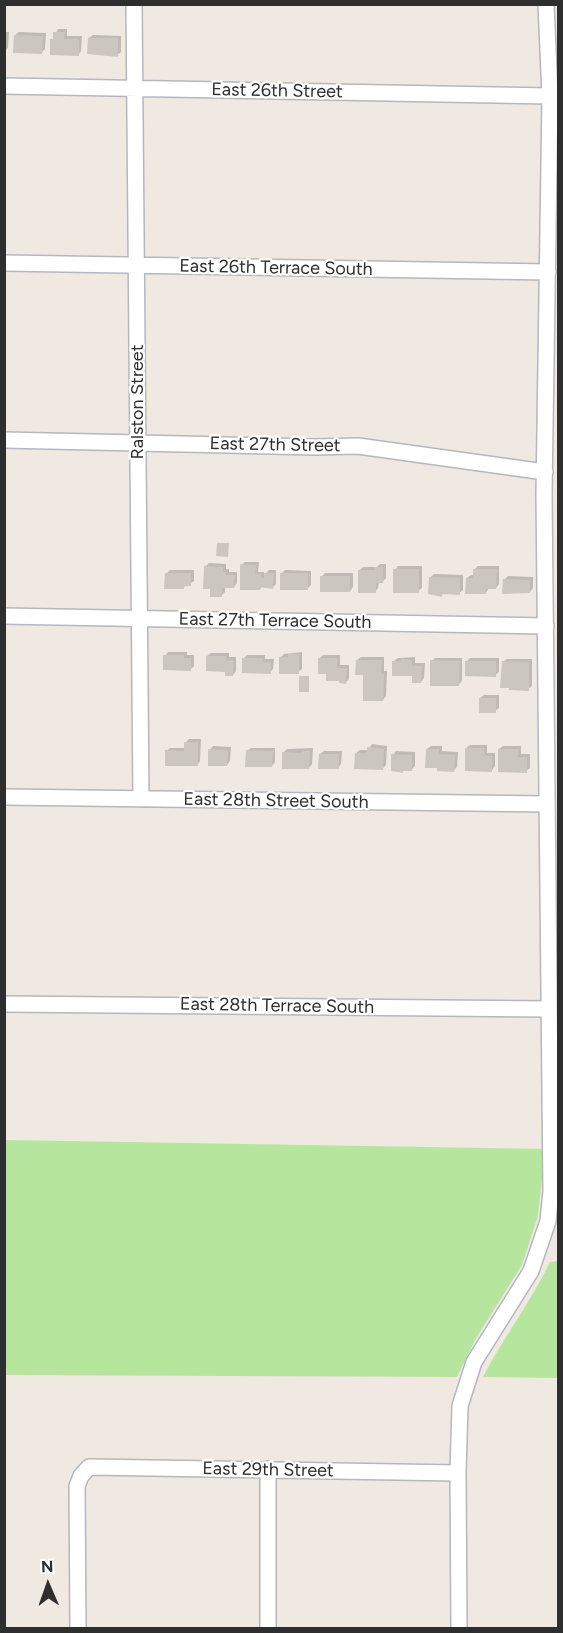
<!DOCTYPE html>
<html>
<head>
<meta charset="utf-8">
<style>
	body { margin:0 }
	#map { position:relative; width:563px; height:1633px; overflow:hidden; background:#efe9e1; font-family:Figtree,sans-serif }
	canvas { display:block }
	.frame { position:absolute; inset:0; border:6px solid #2e2e2e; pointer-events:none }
	.north { position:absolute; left:18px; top:1555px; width:60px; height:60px; -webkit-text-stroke:4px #fff; paint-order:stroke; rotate:358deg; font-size:16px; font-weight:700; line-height:24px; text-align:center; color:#2e2e2e }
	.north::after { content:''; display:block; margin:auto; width:21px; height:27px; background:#2e2e2e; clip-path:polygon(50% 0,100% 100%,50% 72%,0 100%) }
</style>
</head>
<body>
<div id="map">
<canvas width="563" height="1633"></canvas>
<div class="frame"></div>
<div class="north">N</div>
</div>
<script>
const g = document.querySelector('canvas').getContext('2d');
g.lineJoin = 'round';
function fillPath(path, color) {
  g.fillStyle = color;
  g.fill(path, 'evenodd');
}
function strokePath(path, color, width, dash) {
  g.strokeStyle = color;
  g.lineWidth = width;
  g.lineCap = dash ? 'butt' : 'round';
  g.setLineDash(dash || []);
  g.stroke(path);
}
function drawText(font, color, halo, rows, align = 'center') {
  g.font = font + ' Figtree,sans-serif';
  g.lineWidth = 4.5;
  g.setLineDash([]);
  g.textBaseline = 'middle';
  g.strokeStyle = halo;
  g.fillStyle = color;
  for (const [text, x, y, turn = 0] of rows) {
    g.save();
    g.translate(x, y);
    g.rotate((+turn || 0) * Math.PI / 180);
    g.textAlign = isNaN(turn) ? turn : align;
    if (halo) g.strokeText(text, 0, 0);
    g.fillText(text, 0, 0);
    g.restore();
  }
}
const green = new Path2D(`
	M5 1140 545 1149 538 1216 522 1265 475 1340 457 1377 5 1375Z
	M558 1261V1378L483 1377C503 1338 531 1302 550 1262Z`);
const shadow = new Path2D(`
	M58 29H67V36H82L81 51 78 55 52 40Z
	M4 32H9L8 48 5 51Z
	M19 32 46 33 45 49 42 52 15 35Z
	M93 35 121 36V52L117 55 89 38Z
	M245 562H259L258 572H264V575L269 570H276V584L273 587 263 586 260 589 241 565Z
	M209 563 226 564V569H229V572H237V583L234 587H225V592L221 596 205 567Z
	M380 564H386V578L382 582H379L378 588 375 592 360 570 363 567H377Z
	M398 566H422V588L418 591 395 570Z
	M478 566H499V584L496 588H489L486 593 467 578 471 575H474V570Z
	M170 570H194V581L184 587 166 574Z
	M285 570 311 571V585L307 589 281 574Z
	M325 573H353V587L350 591 322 576Z
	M434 574 463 575V590L459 593H444L442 595 430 578Z
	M508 576 533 577V588L530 592 522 593H504V580Z
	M168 652H187V655H194V666L190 670 165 656Z
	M302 652V669L298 672 281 657 284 654Z
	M211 653H229V657H236V671L233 675 207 656Z
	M247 655H265V659H274L273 669 270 672 244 658Z
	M323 655H340V665H349V679L346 682 328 672 320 658Z
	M361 657H384V671H387L386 696 383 700 357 660Z
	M415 657V663H425L424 678 421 682 394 661 398 658Z
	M435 658H462V681L459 684 432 661Z
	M470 658H499V672L495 675 466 662Z
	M507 659H532V686L528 689 503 662Z
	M484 695H499V708L495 711 480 698Z
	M189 739H201L200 761 197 765 166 751 170 748H185V743Z
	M372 744 387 746 386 765 383 768 356 753 360 750H368Z
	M470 745H487V753H495V766L492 770 466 748Z
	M213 746 231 747 230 761 227 765 210 750Z
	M431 746H442V751L458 752 457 767 454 770 438 766 427 749Z
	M503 746H521V754H530V768L526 771 499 749Z
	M251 748H275V762L272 766 247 751Z
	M313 748 312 764 309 768 283 753 287 749Z
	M324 751H342L341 764 338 768 320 754Z
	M396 751 415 752V766L412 769 393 755Z`);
const building = new Path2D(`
	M53 32H65L64 39H79V56L50 55V39H53Z
	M14 35 43 36 42 54 13 53Z
	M88 38H118V57L87 54Z
	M217 543H229L228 557 216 556Z
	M240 564 256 565 255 574H261V578H264V573H274L273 589 260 587V590H240Z
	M204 566 223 567V572H226V575H235L234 588H222V597H210V589H203Z
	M375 567H383V583H376V593H358V570H375Z
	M393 569H419V593H393Z
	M473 569H497L496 589H486V594H465L466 578H473Z
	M165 573H191V586H184V589H164Z
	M280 573H308V590H280Z
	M320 576H350V592H320Z
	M429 577 460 578V595L442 594V597L428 594Z
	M503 579 530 580V593L502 594Z
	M288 654H299V674H279V657H288Z
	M163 655H184V658H191V671L163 670Z
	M206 656H226V660H234L233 676H225V672L206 671Z
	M242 658H263L262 662H271V674L242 673Z
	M318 658H337V668H347L346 684 339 683V681H326V674H318Z
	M401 659 412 660V666H422L421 683H412V676H392V661H401Z
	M356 660H382L381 674H384L383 701H363V675H355Z
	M430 660 460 661 459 686H430Z
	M465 661H496V677L465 676Z
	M502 661 529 662V691L509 690V688H500Z
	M299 676H309V692H299Z
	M479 698H496V713H479Z
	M184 742H198V766H165V750L184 751Z
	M367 747 384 749 383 770 354 769 355 753H367Z
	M465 748H484V756H492V772L465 771Z
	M208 749 228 750 227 766H208Z
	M426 749H439V754L455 755 454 772 437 771V768H425Z
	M498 749H518V757H527V773L498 772Z
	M246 750 273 751 272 767H245Z
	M302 751H310L309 769H282V752L301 753Z
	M319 754H339V769H318Z
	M391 754 412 755V771H403V773L391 771Z`);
const minor = new Path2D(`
	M134 4 141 799
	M4 86 550 96
	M4 263 548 272
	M4 440 315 447 358 446 545 472
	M4 616 546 626
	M4 797 547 804
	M4 1004 549 1009
	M78 1628 77 1486 81 1476 89 1467 458 1473
	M268 1628V1469
	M459 1628 458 1473 460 1406 474 1362 531 1271 548 1221 551 1191 544 494 550 96 546 4`);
const streetNames = [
	["East 26th Street",277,91,1],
	["East 26th Terrace South",276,268,1],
	["Ralston Street",138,402,-90],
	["East 27th Street",275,445,1],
	["East 27th Terrace South",275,621,1],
	["East 28th Street South",276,801,1],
	["East 28th Terrace South",277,1006,1],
	["East 29th Street",268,1470,1]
];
fillPath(green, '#b6e59e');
fillPath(shadow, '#0003');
fillPath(building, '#cbc7bf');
strokePath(minor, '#b4b7c1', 18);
strokePath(minor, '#fff', 15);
drawText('18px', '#2e2e2e', '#fff', streetNames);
</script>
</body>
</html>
